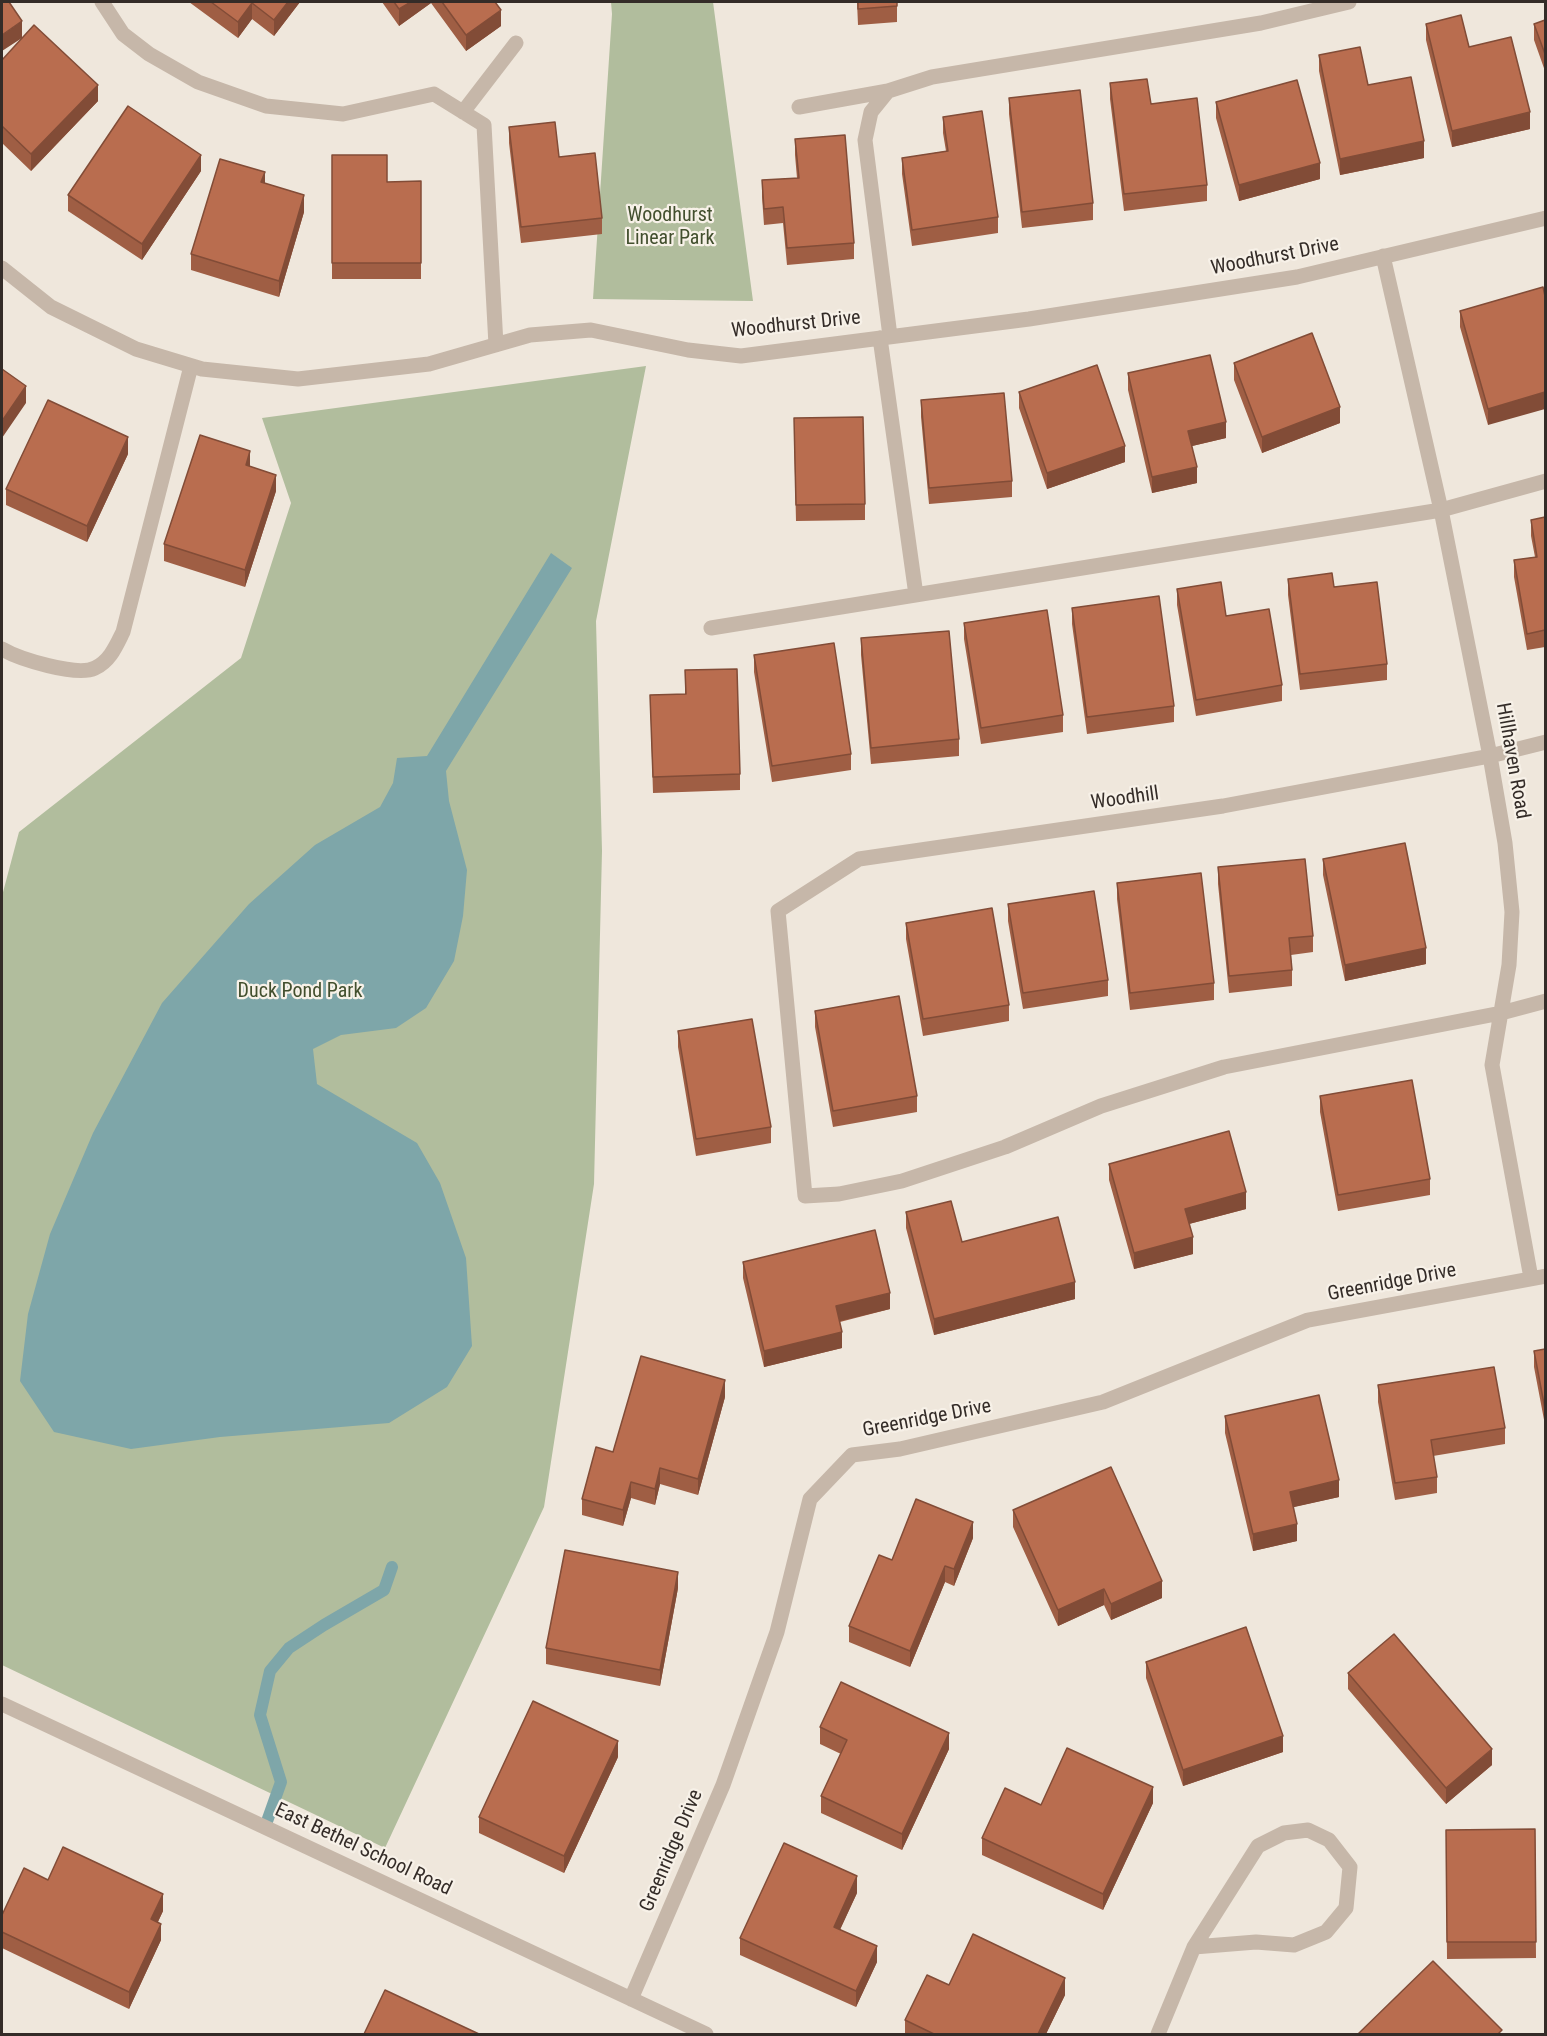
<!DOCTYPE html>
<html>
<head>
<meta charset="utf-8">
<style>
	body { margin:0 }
	#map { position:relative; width:1547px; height:2036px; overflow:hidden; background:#efe7dc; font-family:"Roboto Condensed",sans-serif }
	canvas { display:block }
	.frame { position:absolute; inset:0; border:3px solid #342c28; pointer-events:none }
</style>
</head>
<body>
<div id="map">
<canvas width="1547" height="2036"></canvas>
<div class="frame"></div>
</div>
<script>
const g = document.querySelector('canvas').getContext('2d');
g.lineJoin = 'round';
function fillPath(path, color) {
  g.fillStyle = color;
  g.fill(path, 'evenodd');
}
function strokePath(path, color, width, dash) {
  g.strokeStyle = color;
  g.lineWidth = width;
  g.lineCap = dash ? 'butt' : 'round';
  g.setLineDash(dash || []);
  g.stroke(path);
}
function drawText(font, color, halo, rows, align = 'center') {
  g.font = font + ' "Roboto Condensed",sans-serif';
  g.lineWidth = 4.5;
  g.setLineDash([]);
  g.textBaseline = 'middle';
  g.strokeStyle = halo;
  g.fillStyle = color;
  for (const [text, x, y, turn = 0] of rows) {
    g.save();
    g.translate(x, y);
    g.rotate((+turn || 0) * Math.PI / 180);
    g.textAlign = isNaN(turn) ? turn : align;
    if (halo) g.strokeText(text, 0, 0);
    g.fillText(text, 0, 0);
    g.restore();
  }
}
const green = new Path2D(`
	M611 2H713L753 301 593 299 612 14Z
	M646 366 596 621 602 851 594 1184 544 1507 385 1848 2 1665V896L19 832 241 658 291 503 262 418Z`);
const water = new Path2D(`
	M551 553 572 568 446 771 449 801 467 870 463 916 454 961 426 1008 396 1028 341 1035 313 1049 317 1084 417 1143 440 1183 466 1258 472 1346 447 1387 389 1423 220 1437 131 1449 54 1432 20 1381 28 1314 50 1234 93 1133 162 1003 249 904 315 845 380 807 393 783 397 758 427 756Z`);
const stream = new Path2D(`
	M265 1827 281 1782 260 1715 270 1671 289 1648 324 1625 384 1590 392 1567`);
const minor = new Path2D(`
	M102 2 123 34 149 54 198 82 266 106 343 114 434 94 484 125 496 345
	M799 107 888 91
	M463 112 516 43
	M1383 256 1441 510 1490 756 1505 843 1512 912 1509 965 1492 1065 1531 1278
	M2 268 51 307 136 349 202 369 298 379 429 364 530 335 591 330 688 350 741 356 1029 319 1297 277 1546 218
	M890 336 865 140 871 112 888 91 932 77 1261 23 1349 2
	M880 338 916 595
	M711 628 1441 510 1546 481
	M2 649C19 659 77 677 95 668 110 661 116 646 123 632L191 366
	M1546 742 1490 756 1223 806 859 859 778 911 805 1196 839 1194 902 1181 1005 1147 1101 1106 1224 1067 1501 1013 1546 1001
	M2 1704 706 2034
	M631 1999 723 1785 777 1632 810 1499 852 1455 900 1449 1103 1402 1308 1320 1546 1276
	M1158 2034 1194 1947 1258 1846 1284 1833 1308 1830 1329 1840 1350 1867 1346 1908 1326 1932 1294 1945 1256 1942 1194 1947`);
const wall = new Path2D(`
	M189 2H300L274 36 252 19 238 38Z
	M382 2H495L501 26 466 51 431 3 399 26Z
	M857 2H897V22L858 25Z
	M1545 20V71L1534 40V24Z
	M1426 24 1530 129 1452 147 1426 40Z
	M1319 55 1368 85 1424 158 1340 175 1319 71Z
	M2 60 98 101 31 171 2 143Z
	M1110 83 1151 104 1207 185V201L1124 211 1110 99Z
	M1009 98 1093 203V220L1022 228 1009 114Z
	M1216 102 1320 179 1239 201 1216 118Z
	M943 117 998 217V233L912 246 902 174V158L946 151 943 133Z
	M509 127 559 157 602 218V234L521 243 509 143Z
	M795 139 854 243V259L787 265 783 223 764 225 762 197V180L797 178 795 155Z
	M332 155 387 182 421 181V279H332Z
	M201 171 142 260 68 211V195Z
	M265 183 304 212 279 297 191 270V254Z
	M1545 296 1488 425 1460 327V311Z
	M1234 363 1340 423 1262 453 1234 380Z
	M1128 373 1226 438 1192 446 1197 483 1152 493 1128 390Z
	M1019 392 1125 462 1047 489 1019 408Z
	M921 400 1012 481V497L929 504 921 417Z
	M794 434 865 504V520L796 521Z
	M128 454 87 542 6 505V489Z
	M250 466 276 491 245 587 164 561V544Z
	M1545 517V647L1527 650 1514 577V560L1535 557 1531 536V520Z
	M1288 579 1334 587 1387 664V680L1300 690 1288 595Z
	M1177 589 1226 616 1282 685V701L1196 716 1177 605Z
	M1072 608 1174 706V722L1087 734 1072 624Z
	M964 623 1063 715V732L981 744 964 639Z
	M861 638 959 739V756L871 764 861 655Z
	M754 655 851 754V770L772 782 754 672Z
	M685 670 740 774V790L653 793 650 695 685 694Z
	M1323 859 1426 964 1345 981 1323 875Z
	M1218 867 1313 936V952L1291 955 1292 970V986L1229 993 1218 884Z
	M1117 883 1214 983V1000L1130 1010 1117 899Z
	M1008 904 1108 980V996L1023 1009 1008 921Z
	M906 923 1009 1005V1021L923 1036 906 939Z
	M815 1011 917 1096V1112L833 1127 815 1027Z
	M678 1031 771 1127V1143L696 1156 678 1047Z
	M1320 1096 1430 1179V1195L1338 1211 1320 1112Z
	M1109 1164 1246 1209 1189 1224 1193 1254 1134 1269 1109 1180Z
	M906 1212 962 1242 1075 1299 934 1335 906 1228Z
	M743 1262 890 1309 840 1322 842 1348 764 1367 743 1278Z
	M1545 1349V1425L1534 1367V1351Z
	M1378 1385 1505 1428V1444L1433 1456 1437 1477V1493L1395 1500 1378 1402Z
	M725 1397 698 1495 660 1484 655 1505 631 1498 623 1526 582 1515V1499L613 1452Z
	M1225 1416 1339 1497 1293 1507 1297 1541 1253 1551 1225 1433Z
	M1013 1510 1162 1598 1111 1620 1104 1605 1058 1626 1013 1527Z
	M973 1538 954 1586 945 1582 910 1667 849 1642V1626L892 1560Z
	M678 1588 660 1686 546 1664V1648Z
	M1146 1662 1283 1752 1183 1786 1146 1678Z
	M1348 1673 1492 1765 1446 1804 1348 1689Z
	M820 1727 949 1749 902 1850 821 1813V1796L841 1754 820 1744Z
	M618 1757 564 1873 479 1833V1817Z
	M1153 1803 1103 1910 982 1855V1838L1041 1805Z
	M1535 1829 1536 1958 1447 1959 1446 1830Z
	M48 1880 163 1911 158 1922 161 1940 129 2009 2 1948V1915Z
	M857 1893 840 1929 877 1962 856 2007 740 1955V1938Z
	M949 1985 1065 1995 1046 2034H905V2020Z`);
const shadedWall = new Path2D(`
	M288 2H300L274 36V20Z
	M411 2H431V3L399 26V9Z
	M252 3V19L238 38V22Z
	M501 10V26L466 51V35Z
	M22 21V38L2 51V35Z
	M98 85V101L31 171V154Z
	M1530 112V129L1452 147V131Z
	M1424 141V158L1340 175V159Z
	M201 155V171L142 260V244Z
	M1320 163V179L1239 201V185Z
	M265 172V188L261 182Z
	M304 195V212L279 297V281Z
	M26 386V403L2 438V421Z
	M1545 392V409L1488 425V409Z
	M1340 407V423L1262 453V437Z
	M1226 422V438L1188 447V431Z
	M128 437V454L87 542V526Z
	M1125 446V462L1047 489V473Z
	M250 451V468L246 465Z
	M1197 467V483L1152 493V477Z
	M276 475V491L245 587V570Z
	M1426 948V964L1345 981V965Z
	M1246 1192V1209L1185 1225V1209Z
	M1193 1237V1254L1134 1269V1253Z
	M1075 1282V1299L934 1335V1319Z
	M890 1293V1309L836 1322V1306Z
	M842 1332V1348L764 1367V1351Z
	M725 1380V1397L698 1495V1479Z
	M660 1468V1484L655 1505V1489Z
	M1339 1480V1497L1290 1508V1492Z
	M631 1482V1498L623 1526V1510Z
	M973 1522V1538L954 1586V1569Z
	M1297 1524V1541L1253 1551V1534Z
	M945 1566V1582L910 1667V1651Z
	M678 1572V1588L660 1686V1670Z
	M1162 1581V1598L1111 1620V1604Z
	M1104 1589V1605L1058 1626V1610Z
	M949 1733V1749L902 1850V1834Z
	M1283 1736V1752L1183 1786V1770Z
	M618 1741V1757L564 1873V1856Z
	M1492 1749V1765L1446 1804V1788Z
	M1153 1787V1803L1103 1910V1894Z
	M857 1876V1893L834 1943V1927Z
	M163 1894V1911L151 1936V1919Z
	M161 1924V1940L129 2009V1992Z
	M877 1946V1962L856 2007V1991Z
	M1065 1978V1995L1046 2034H1038Z`);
const building = new Path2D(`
	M2 2H9L22 21 2 35Z
	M211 2H288L274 20 252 3 238 22Z
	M394 2H411L399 9Z
	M442 2H495L501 10 466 35Z
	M858 2H897V6L858 9Z
	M1461 15 1469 47 1511 37 1530 112 1452 131 1426 24Z
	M1545 20V54L1534 24Z
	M34 25 98 85 31 154 2 126V60Z
	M1360 47 1368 85 1411 77 1424 141 1340 159 1319 55Z
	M1147 79 1151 104 1197 98 1207 185 1124 194 1110 83Z
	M1297 80 1320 163 1239 185 1216 102Z
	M1080 90 1093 203 1022 212 1009 98Z
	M128 106 201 155 142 244 68 195Z
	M982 111 998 217 912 230 902 158 948 151 943 117Z
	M555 122 559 157 595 153 602 218 521 227 509 127Z
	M845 135 854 243 787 248 783 207 764 209 762 180 799 178 795 139Z
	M332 155H387V182L421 181V263H332Z
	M220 159 265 172 261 182 304 195 279 281 191 254Z
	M1543 287 1545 296V392L1488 409 1460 311Z
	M1312 333 1340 407 1262 437 1234 363Z
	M1210 355 1226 422 1188 431 1197 467 1152 477 1128 373Z
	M1097 365 1125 446 1047 473 1019 392Z
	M2 369 26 386 2 421Z
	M1004 393 1012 481 929 488 921 400Z
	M48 400 128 437 87 526 6 489Z
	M863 417 865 504 796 505 794 418Z
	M200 435 250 451 246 465 276 475 245 570 164 544Z
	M1545 517V630L1527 634 1514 560 1537 557 1531 520Z
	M1332 573 1334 587 1377 582 1387 664 1300 674 1288 579Z
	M1221 582 1226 616 1269 609 1282 685 1196 700 1177 589Z
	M1159 596 1174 706 1087 717 1072 608Z
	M1047 610 1063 715 981 728 964 623Z
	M949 631 959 739 871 748 861 638Z
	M834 643 851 754 772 766 754 655Z
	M737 669 740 774 653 777 650 695 686 694 685 670Z
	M1405 843 1426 948 1345 965 1323 859Z
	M1305 859 1313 936 1289 938 1292 970 1229 976 1218 867Z
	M1201 873 1214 983 1130 993 1117 883Z
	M1094 891 1108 980 1023 993 1008 904Z
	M992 908 1009 1005 923 1019 906 923Z
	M899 996 917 1096 833 1111 815 1011Z
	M752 1019 771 1127 696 1139 678 1031Z
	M1412 1080 1430 1179 1338 1195 1320 1096Z
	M1229 1131 1246 1192 1185 1209 1193 1237 1134 1253 1109 1164Z
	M951 1201 962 1242 1058 1217 1075 1282 934 1319 906 1212Z
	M875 1230 890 1293 836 1306 842 1332 764 1351 743 1262Z
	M1545 1349V1409L1534 1351Z
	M641 1356 725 1380 698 1479 660 1468 655 1489 631 1482 623 1510 582 1499 596 1447 613 1452Z
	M1494 1367 1505 1428 1431 1440 1437 1477 1395 1483 1378 1385Z
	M1319 1395 1339 1480 1290 1492 1297 1524 1253 1534 1225 1416Z
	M1111 1467 1162 1581 1111 1604 1104 1589 1058 1610 1013 1510Z
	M916 1499 973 1522 954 1569 945 1566 910 1651 849 1626 879 1555 892 1560Z
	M565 1550 678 1572 660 1670 546 1648Z
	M1246 1627 1283 1736 1183 1770 1146 1662Z
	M1394 1634 1492 1749 1446 1788 1348 1673Z
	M841 1682 949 1733 902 1834 821 1796 847 1740 820 1727Z
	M533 1701 618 1741 564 1856 479 1817Z
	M1067 1748 1153 1787 1103 1894 982 1838 1005 1788 1041 1805Z
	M1535 1829 1536 1942H1447L1446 1830Z
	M784 1843 857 1876 834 1927 877 1946 856 1991 740 1938Z
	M63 1847 163 1894 151 1919 161 1924 129 1992 2 1932V1915L24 1868 48 1880Z
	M973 1934 1065 1978 1038 2034H934L905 2020 927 1975 949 1985Z
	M1433 1961 1502 2030 1498 2034H1358Z
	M385 1990 479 2034H364Z`);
const parkNames = [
	["Woodhurst",670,216],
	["Linear Park",670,239],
	["Duck Pond Park",300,992]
];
const streetNames = [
	["Woodhurst Drive",1275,257,-11],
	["Woodhurst Drive",796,325,-6],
	["Hillhaven Road",1512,761,80],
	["Woodhill",1125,799,-8],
	["Greenridge Drive",1392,1283,-11],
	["Greenridge Drive",927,1419,-11],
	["East Bethel School Road",363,1850,25],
	["Greenridge Drive",672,1851,-67]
];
fillPath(green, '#b1bd9d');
fillPath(water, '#7ea6a9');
strokePath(stream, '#7ea6a9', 12);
strokePath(minor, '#c6b7a9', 15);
fillPath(wall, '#9f5e44');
fillPath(shadedWall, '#824c37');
fillPath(building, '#b96d4f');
strokePath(building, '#824c37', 1.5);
drawText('20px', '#424f2e', '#f7f1e8', parkNames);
drawText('20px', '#342c28', '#f7f1e8', streetNames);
</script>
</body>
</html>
